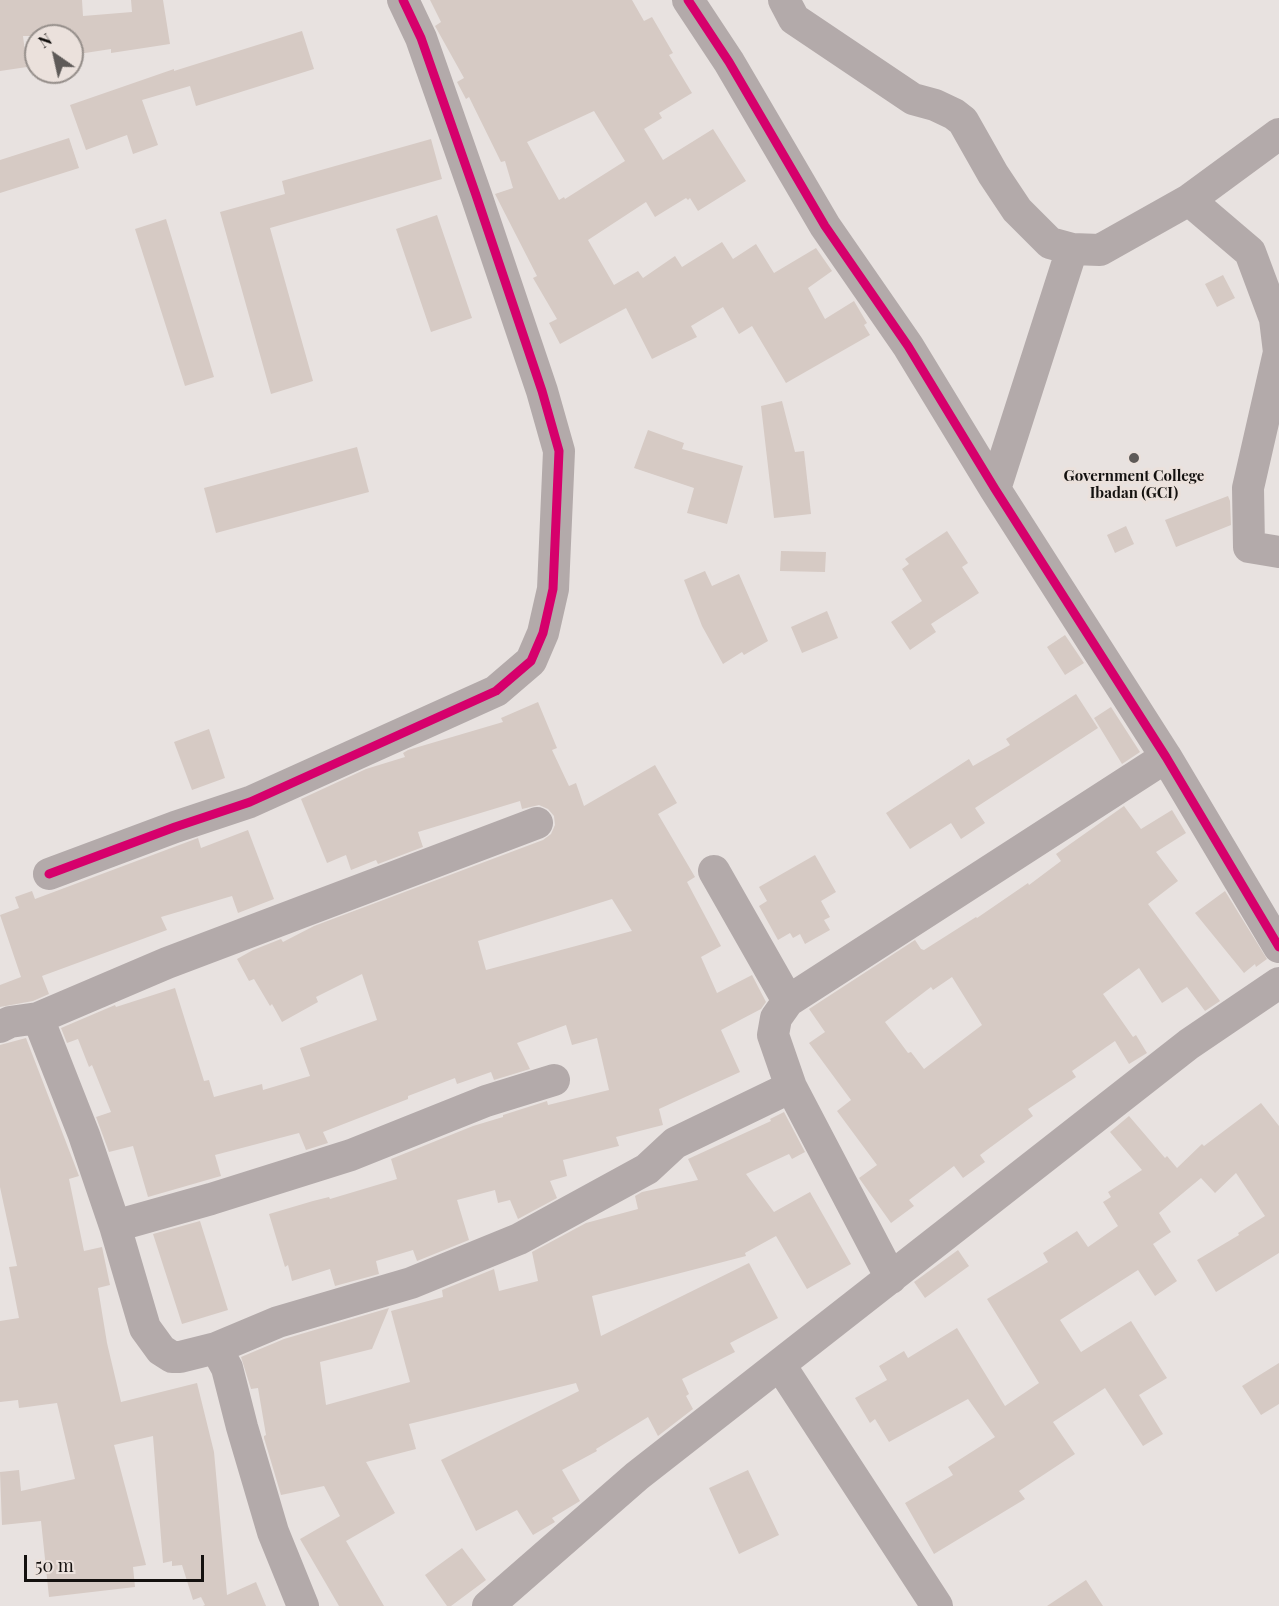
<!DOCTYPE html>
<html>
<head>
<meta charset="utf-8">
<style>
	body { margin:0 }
	#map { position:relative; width:1279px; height:1606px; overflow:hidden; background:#e8e2e0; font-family:"Playfair Display",serif }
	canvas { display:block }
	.north { position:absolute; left:24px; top:24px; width:60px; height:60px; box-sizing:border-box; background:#ebe1dc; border:2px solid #958e8a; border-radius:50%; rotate:326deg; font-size:16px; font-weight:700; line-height:24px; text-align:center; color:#14110f }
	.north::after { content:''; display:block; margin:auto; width:21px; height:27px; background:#5e5a58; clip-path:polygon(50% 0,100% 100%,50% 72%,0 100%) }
	.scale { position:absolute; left:24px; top:1555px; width:180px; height:27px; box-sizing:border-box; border:3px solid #14110f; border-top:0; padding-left:8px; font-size:18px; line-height:21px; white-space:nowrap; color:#14110f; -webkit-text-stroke:4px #ebe1dc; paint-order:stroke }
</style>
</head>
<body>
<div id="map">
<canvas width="1279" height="1606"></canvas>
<div class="north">N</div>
<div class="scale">50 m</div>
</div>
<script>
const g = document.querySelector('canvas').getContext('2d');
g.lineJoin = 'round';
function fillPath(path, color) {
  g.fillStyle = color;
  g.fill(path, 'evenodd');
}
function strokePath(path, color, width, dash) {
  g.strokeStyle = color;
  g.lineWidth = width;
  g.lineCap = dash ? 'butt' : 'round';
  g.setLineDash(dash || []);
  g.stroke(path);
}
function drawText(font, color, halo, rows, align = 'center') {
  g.font = font + ' "Playfair Display",serif';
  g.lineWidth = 6;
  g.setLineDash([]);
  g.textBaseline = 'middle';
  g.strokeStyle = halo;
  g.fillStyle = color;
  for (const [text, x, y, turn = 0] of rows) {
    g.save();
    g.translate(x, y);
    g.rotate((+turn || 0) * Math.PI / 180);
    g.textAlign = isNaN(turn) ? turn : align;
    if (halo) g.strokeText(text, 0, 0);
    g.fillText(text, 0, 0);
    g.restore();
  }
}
const building = new Path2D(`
	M0 0H82L83 16 132 12 131 0H163L170 44 111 53V49L72 55V36H23L27 67 0 71Z
	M430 0H632L644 21 652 17 673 53 669 55 692 93 659 113 662 118 644 129 663 160 713 129 746 181 698 211 690 198 688 200 686 198 655 217 646 202 588 240 614 285 638 271 643 278 675 256 682 267 722 242 733 259 756 244 774 273 816 248 832 271 808 288 825 319 854 301 867 323 864 325 870 335 786 383 752 326 739 334 723 307 691 326 697 337 652 359 626 308 560 344 549 323 557 319 533 278 537 276 495 194 513 188 505 161 501 162 469 97 466 99 457 82 464 78 435 26 441 22ZM594 111 625 161 565 199 564 197 559 200 527 142Z
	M302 31 314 69 196 106 190 86 142 100 158 145 133 154 127 135 86 150 70 105 174 69V71Z
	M69 138 79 168 0 193V160Z
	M431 139 442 179 270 228 313 381 271 394 220 212 285 194 282 181Z
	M437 215 472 318 431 332 396 229Z
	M166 219 214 377 185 386 135 229Z
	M1223 275 1235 298 1217 307 1205 284Z
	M782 401 795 452 804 451 811 514 774 518 761 406Z
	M648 430 684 443 682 449 743 466 727 524 687 513 694 488 634 468Z
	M357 447 369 492 216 533 204 488Z
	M1228 496 1230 501 1231 525 1176 547 1165 520Z
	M1126 526 1134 544 1115 553 1107 535Z
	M947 531 968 563 962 567 979 593 931 624 936 632 910 650 891 622 922 601 902 569 909 564 905 559Z
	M781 551 826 552 825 572 780 571Z
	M705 571 712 586 739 574 768 641 744 655 742 652 723 664 702 626 684 580Z
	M827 611 838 638 802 653 791 627Z
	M1065 635 1084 663 1065 675 1047 647Z
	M1076 694 1098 728 975 808 985 823 961 839 951 823 910 849 886 813 969 759 973 766 1010 745 1006 739Z
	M538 702 557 748 552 750 569 786 576 783 584 806 655 765 677 803 658 814 695 877 687 882 721 946 701 957 717 993 752 975 766 1002 761 1009 721 1030 740 1072 659 1109 663 1125 616 1137 619 1146 563 1160 567 1176 550 1181 557 1198 518 1219 510 1200 498 1203 495 1190 457 1200 469 1240 417 1261 413 1250 376 1261 379 1274 335 1286 330 1269 292 1281 288 1265 285 1267 269 1214 313 1201 329 1197 330 1199 397 1179 391 1159 473 1126 503 1117V1115L547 1101 548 1105 609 1090 597 1038 572 1045 566 1025 517 1043 530 1069 494 1080 491 1072 457 1084 455 1078 408 1096V1099L323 1132 328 1143 306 1150 299 1133 215 1155 221 1176 148 1197 133 1146 109 1152 96 1117 111 1112 92 1065 89 1067 78 1039 67 1043 61 1028 115 1005 116 1007 175 988 204 1081 209 1080 214 1097 262 1084 263 1090 310 1076 300 1048 377 1020 362 974 316 997 318 1002 282 1022 272 1004 270 1006 254 979 249 981 237 959 253 950 281 939 283 942 314 926 543 840 551 834 555 825 554 816 548 809 539 805 522 809 520 801 418 832 423 847 378 864 376 860 351 870 346 855 327 863 301 799 366 769 405 757 403 753 408 750 503 722 501 718ZM612 899 632 931 486 970 478 941Z
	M1111 707 1140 752 1122 764 1094 718Z
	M209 729 225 778 192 790 174 742Z
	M1124 806 1141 829 1172 810 1186 833 1156 852 1178 881 1148 904 1220 1001 1205 1011 1187 987 1162 1003 1139 968 1103 994 1133 1037 1136 1035 1147 1053 1129 1064 1115 1041 1072 1071 1076 1077 1028 1109 1033 1116 980 1155 985 1162 963 1178 954 1166 909 1200 914 1206 891 1223 859 1178 877 1165 837 1111 851 1100 809 1043 825 1032 809 1009 915 940 921 949 924 950 976 917 977 918 1028 883 1029 885 1061 861 1056 854ZM952 977 982 1025 924 1069 911 1052 908 1053 885 1022 931 987 933 990Z
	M248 830 274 899 238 913 232 896 161 917 167 930 42 976 49 994 33 1001 0 1007V985L21 977 0 915 19 908 15 897 32 891 35 899 198 838 201 848Z
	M815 855 836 892 821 901 830 917 824 920 830 930 805 944 800 934 793 938 790 933 778 940 759 906 767 901 759 887Z
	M1225 891 1267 959 1256 967 1255 964 1244 973 1195 913Z
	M26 1038 79 1176 69 1179 84 1251 102 1247 110 1285 98 1288 107 1343 121 1402 197 1383 214 1452 227 1595 256 1582 266 1606H203L205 1605 201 1597 193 1600 182 1565 172 1566V1561L163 1563 153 1436 114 1445 146 1565 133 1567 135 1587 49 1597 41 1521 2 1525 0 1472 19 1470 21 1491 75 1479 57 1403 19 1408 18 1400 0 1402V1321L19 1318 9 1267 17 1266 0 1187V1045Z
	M1261 1103 1279 1126V1253L1216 1292 1197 1260 1239 1235 1238 1233 1265 1216 1236 1173 1215 1193 1201 1178 1159 1213 1171 1232 1153 1244 1177 1281 1155 1296 1138 1270 1060 1320 1081 1352 1131 1321 1167 1378 1139 1395 1163 1434 1143 1446 1105 1388 1053 1422 1075 1454 1019 1491 1025 1499 934 1554 905 1503 953 1475 948 1467 995 1437 968 1399 889 1442 875 1419 870 1423 855 1398 887 1380 879 1366 904 1351 908 1358 957 1328 1005 1406 1039 1383 987 1299 1048 1262 1043 1253 1077 1231 1088 1247 1118 1226 1103 1202 1111 1197 1108 1192 1142 1170 1110 1132 1129 1116 1165 1158 1167 1156 1177 1168 1202 1144 1204 1146Z
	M784 1112 805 1152 792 1159 789 1154 746 1174 774 1212 810 1192 851 1264 807 1289 776 1236 745 1253 746 1256 592 1296 601 1336 749 1263 778 1318 730 1343 735 1352 682 1379 689 1394 686 1396 693 1409 658 1436 648 1417 596 1449 597 1451 562 1470 580 1501 552 1518 555 1522 533 1535 517 1510 476 1531 441 1460 579 1391 576 1383 409 1424 416 1449 366 1462 395 1513 346 1541 384 1606H339L300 1539 340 1516 324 1486 281 1495 264 1438V1436L266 1435 258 1388 251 1389 241 1357 284 1339 389 1308 372 1349 320 1362 326 1405 410 1382 391 1311 443 1297 442 1290 494 1269 499 1291 538 1281 532 1252 586 1223 638 1209 635 1196 642 1192 698 1180 688 1159 771 1121 770 1119Z
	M200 1221 228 1310 182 1324 153 1234Z
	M958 1250 969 1266 925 1298 914 1282Z
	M1279 1363V1404L1261 1415 1242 1386Z
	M748 1470 779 1535 739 1554 709 1488Z
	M462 1548 486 1580 451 1606H447L425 1575Z
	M1086 1580 1103 1606H1047Z`);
const minor = new Path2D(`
	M688 0 729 62 825 226 908 346 995 489 1166 757 1279 947
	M784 0 794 19 913 99 935 105 954 114 963 121 993 174 1017 210 1050 243 1072 249 1100 250 1189 200 1279 134
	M1189 200 1250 252 1275 319 1279 352 1248 488 1249 547 1279 552
	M995 489 1072 249
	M714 871 788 1001
	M49 874 175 827 250 802 496 691 531 661 543 633 553 589 559 451 542 391 476 195 421 38 403 0
	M38 1018 84 1135 115 1226 145 1328 161 1350 172 1357H180L216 1348 278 1322 411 1283 519 1239 647 1169 675 1143 791 1087
	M0 1027 10 1022 38 1018 167 963 537 823
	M115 1226 211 1199 351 1155 486 1101 554 1080
	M891 1278 791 1087 773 1035 776 1018 788 1001 1166 757
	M216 1348 227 1368 242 1427 273 1532 303 1606
	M780 1365 937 1606
	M488 1606 637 1476 1189 1044 1279 983`);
const cycleway = new Path2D(`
	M688 0 729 62 825 226 908 346 995 489 1166 757 1279 947
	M49 874 175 827 250 802 496 691 531 661 543 633 553 589 559 451 542 391 476 195 421 38 403 0`);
const markers = [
	[1134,458,6,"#5e5a58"]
];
const poiNames = [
	["Government College",1134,476],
	["Ibadan (GCI)",1134,493]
];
fillPath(building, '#d6cac4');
strokePath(minor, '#b3aaaa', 32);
strokePath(cycleway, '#d6006c', 9);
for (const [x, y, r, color] of markers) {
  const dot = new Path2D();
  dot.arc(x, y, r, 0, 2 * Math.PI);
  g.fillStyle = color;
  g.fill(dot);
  strokePath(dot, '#ebe1dc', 2);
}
drawText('bold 15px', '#14110f', '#ebe1dc', poiNames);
</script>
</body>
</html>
